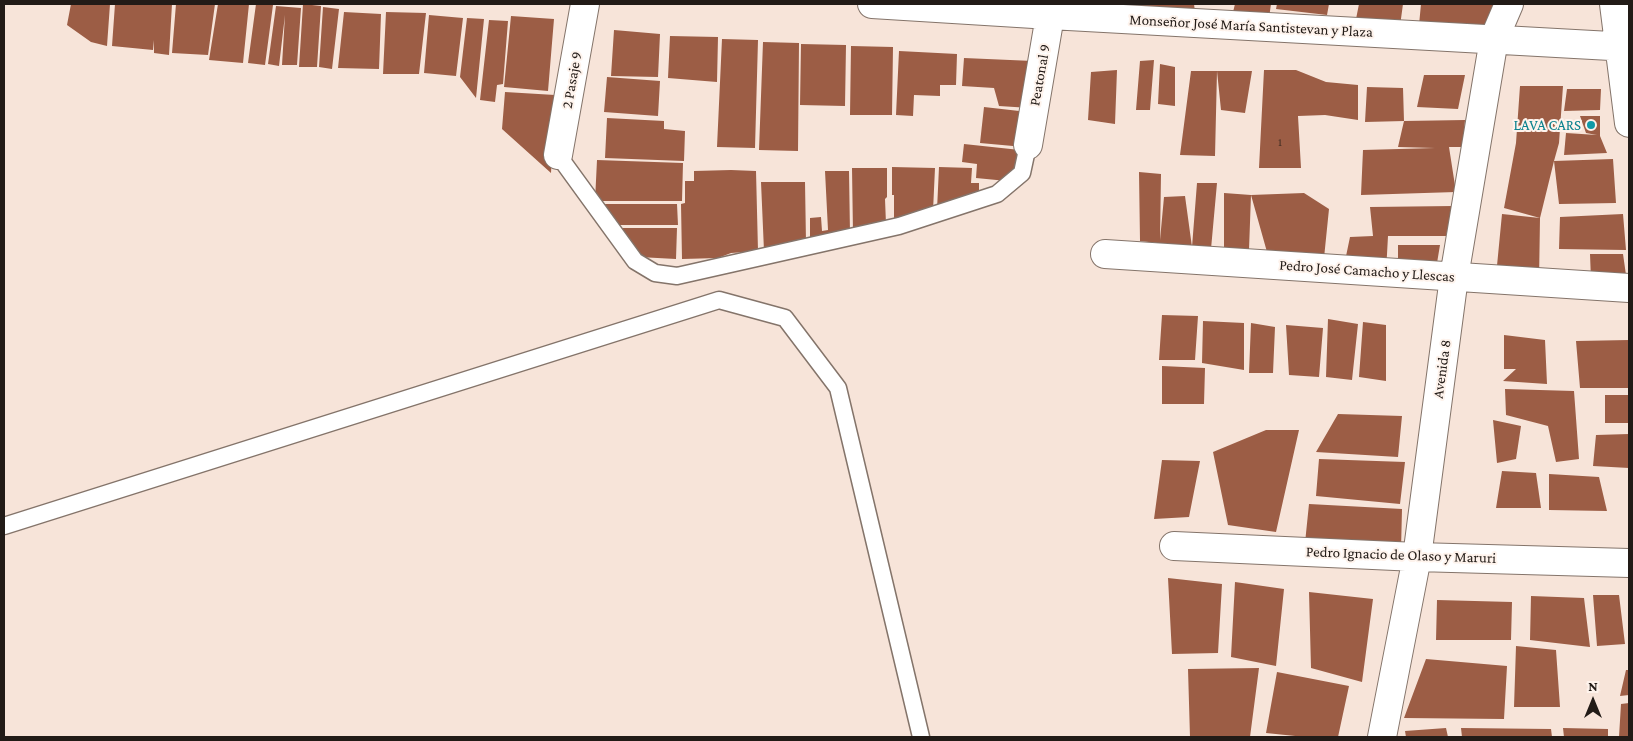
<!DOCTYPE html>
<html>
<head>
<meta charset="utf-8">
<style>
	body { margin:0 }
	#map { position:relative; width:1633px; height:741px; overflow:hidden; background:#f7e4d9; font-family:"Crimson Pro",serif }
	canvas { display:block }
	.frame { position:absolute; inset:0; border:5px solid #221b17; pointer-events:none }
	.north { position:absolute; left:1568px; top:676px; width:50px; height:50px; -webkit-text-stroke:4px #fef3ec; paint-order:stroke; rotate:0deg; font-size:14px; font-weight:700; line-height:20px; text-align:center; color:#221b17 }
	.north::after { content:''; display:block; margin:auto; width:18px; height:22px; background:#221b17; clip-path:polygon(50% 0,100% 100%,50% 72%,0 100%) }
</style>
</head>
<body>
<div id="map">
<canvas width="1633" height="741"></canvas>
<div class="frame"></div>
<div class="north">N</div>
</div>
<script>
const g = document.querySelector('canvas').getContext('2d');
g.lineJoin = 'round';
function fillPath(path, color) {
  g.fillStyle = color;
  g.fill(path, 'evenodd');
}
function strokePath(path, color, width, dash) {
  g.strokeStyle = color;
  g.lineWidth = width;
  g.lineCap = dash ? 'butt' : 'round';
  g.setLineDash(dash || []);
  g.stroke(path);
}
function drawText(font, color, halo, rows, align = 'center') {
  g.font = font + ' "Crimson Pro",serif';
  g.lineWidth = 4;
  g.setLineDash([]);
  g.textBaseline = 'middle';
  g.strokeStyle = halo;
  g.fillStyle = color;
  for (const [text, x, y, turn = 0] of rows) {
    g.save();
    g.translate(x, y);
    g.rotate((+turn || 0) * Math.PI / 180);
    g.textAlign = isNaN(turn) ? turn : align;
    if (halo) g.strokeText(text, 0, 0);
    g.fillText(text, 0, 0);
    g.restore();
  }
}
const building = new Path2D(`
	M71 4H110L107 46 91 42 67 25Z
	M115 4H172L169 55 154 53V40L153 50 112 46Z
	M176 4H215L208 55 172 53Z
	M218 4H249L243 63 209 60Z
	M256 4 273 5 265 65 248 63Z
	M303 4 321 6 317 67H299Z
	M1129 4H1194L1195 12 1129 5Z
	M1235 4H1271L1269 18 1232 16Z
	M1277 4H1329L1327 15 1276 9Z
	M1359 4H1403L1400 26 1355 24Z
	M1421 4H1502L1490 30 1419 25Z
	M276 6 301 8 297 65H282L285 15 279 66 268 64Z
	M323 7 339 9 332 69 319 67Z
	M344 12 381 14 379 69 338 68Z
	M386 12 426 13 419 74H383Z
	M429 15 463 18 456 76 424 73Z
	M511 16 554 19 548 91 504 87Z
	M467 18 484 19 476 98 460 77Z
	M489 20 508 21 503 84 497 85 495 102 480 100Z
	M614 30 660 34 658 77 611 76Z
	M670 36 718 37 717 82 668 78Z
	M722 39 758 40 755 148 717 147Z
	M763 42 799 43 798 151 759 150Z
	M801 44 846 45 845 106 800 105Z
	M851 46 893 47 892 115H850Z
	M899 51 957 54 956 85H940V96L914 95 913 116 896 115Z
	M964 58 1033 61 1030 108 999 106 994 88 962 86Z
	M1154 60 1150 110H1136L1140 61Z
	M1160 64 1175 67V106L1158 104Z
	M1117 70 1115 124 1088 120 1091 72Z
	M1264 70H1296L1326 82 1358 85V120L1325 115 1298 116 1301 168H1259Z
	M1191 71H1252L1245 113 1221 110 1217 71 1215 156 1180 155Z
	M1424 75H1465L1458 109 1417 107Z
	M607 77 660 81 658 116 604 112Z
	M1520 86H1563L1559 143 1554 161 1613 159 1616 203 1559 204 1554 161 1540 218 1504 208 1516 143Z
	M1367 87 1403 88 1404 121 1465 120 1463 147H1449L1456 192 1361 195 1363 150 1435 148 1398 147 1404 121 1365 122Z
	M1567 89H1601L1600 110 1564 111Z
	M505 92 555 95 551 173 502 129Z
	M984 107 1028 112 1024 147 980 143Z
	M1580 116H1600V136L1607 153 1564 155 1566 133 1597 135 1586 133Z
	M607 118 664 121V129L685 131 684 161 605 158Z
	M964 144 1020 150V171L1007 181 976 178 977 164 962 162Z
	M597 160 683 163 682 201H595Z
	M892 167 935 168 933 211 894 223V195H892Z
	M939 167 972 168 971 183H979V196L937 210Z
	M852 168H887V197L885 199 886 224 853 234Z
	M731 170 756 171 758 251 731 253 718 258 682 259 681 204 685 203V181H694V171Z
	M825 171H849L850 234 810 244V218L821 217 822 231 828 230Z
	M1139 172 1161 174 1160 240 1164 197 1185 196 1192 247 1140 241Z
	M761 182H805L806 243 764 251Z
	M1197 183H1217L1211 249 1192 247Z
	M1224 193 1251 195 1304 193 1329 209 1324 258 1267 252 1251 195 1249 250 1224 248Z
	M601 204H677L678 225H615Z
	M1453 206 1446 236H1388L1386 272 1345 261 1350 237 1373 236 1370 207Z
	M1502 214 1540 218 1539 282 1496 276Z
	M1623 214 1626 250 1559 249 1560 217Z
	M620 228H677L676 259 639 257Z
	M1398 245H1440L1437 263 1398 260Z
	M1590 254H1623L1627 282 1591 280Z
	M1162 315 1198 316 1195 360H1159Z
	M1328 319 1358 324 1352 380 1326 377Z
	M1203 321 1244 323V370L1202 363Z
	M1363 322 1386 325V381L1359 377Z
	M1251 323 1275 327 1273 373H1249Z
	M1286 325 1323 328 1319 377 1289 375Z
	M1504 335 1545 340 1547 384 1503 381 1516 369H1504Z
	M1629 340V388H1580L1576 341Z
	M1162 366 1205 368 1204 404H1162Z
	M1505 389 1574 391 1579 459 1556 462 1548 426 1506 415Z
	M1605 395H1629V423H1605Z
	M1338 414 1402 416 1398 457 1316 452Z
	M1493 420 1521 426 1516 459 1497 463Z
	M1266 430H1299L1276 532 1228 525 1213 452Z
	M1629 434V468L1593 466 1596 435Z
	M1319 459 1405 462 1400 504 1316 496Z
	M1162 460 1200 461 1189 517 1154 519Z
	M1502 471 1536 473 1541 508H1496Z
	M1549 474 1599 477 1607 511 1549 510Z
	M1309 504 1402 509 1401 550 1305 543Z
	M1168 578 1222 584 1218 653 1172 654Z
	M1235 582 1284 589 1276 666 1231 657Z
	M1309 592 1373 599 1362 682 1311 668Z
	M1593 595H1619L1625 644 1597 646Z
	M1531 596 1584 598 1590 647 1530 640Z
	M1437 600 1512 602 1511 640H1436Z
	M1516 646 1556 650 1560 707H1514Z
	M1426 659 1507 666 1504 719 1404 718Z
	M1259 668 1250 737H1190L1188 669Z
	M1626 670H1629V695L1620 696Z
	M1277 672 1349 686 1338 737H1305L1266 733Z
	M1629 703V737H1619L1621 704Z
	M1446 728 1448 737H1406L1405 731Z
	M1461 728 1551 729 1552 737H1462Z
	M1563 728 1608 729V737H1564Z`);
const service = new Path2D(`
	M558 155 635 261 655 273 677 276 899 226 997 194 1022 173 1028 145
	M4 526 719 300 785 318 838 388 921 737`);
const minor = new Path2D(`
	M872 4 1050 15 1629 47
	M1614 4 1629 123
	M1028 145 1052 4
	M558 155 585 4
	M1105 254 1629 288
	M1174 546 1417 557 1629 563
	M1382 737 1417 557 1454 277 1494 39 1509 4`);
const markers = [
	[1591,125,5,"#0f9aa8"]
];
const numberNames = [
	["1",1280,142]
];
const streetNames = [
	["Monseñor José María Santistevan y Plaza",1251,26,3],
	["Peatonal 9",1040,75,-80],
	["2 Pasaje 9",572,80,-80],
	["Pedro José Camacho y Llescas",1367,271,4],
	["Avenida 8",1442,369,-82],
	["Pedro Ignacio de Olaso y Maruri",1401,555,2]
];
const cultureNames = [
	["LAVA CARS",1581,125]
];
fillPath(building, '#9c5d45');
strokePath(service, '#84746a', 19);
strokePath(minor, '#84746a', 30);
strokePath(service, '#fff', 16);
strokePath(minor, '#fff', 28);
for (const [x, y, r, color] of markers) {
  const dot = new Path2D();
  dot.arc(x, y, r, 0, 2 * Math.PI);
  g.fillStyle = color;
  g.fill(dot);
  strokePath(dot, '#fef3ec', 2);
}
drawText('12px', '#402c22', null, numberNames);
drawText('15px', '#221b17', '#fef3ec', streetNames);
drawText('15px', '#0d838f', '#fef3ec', cultureNames, 'right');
</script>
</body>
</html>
